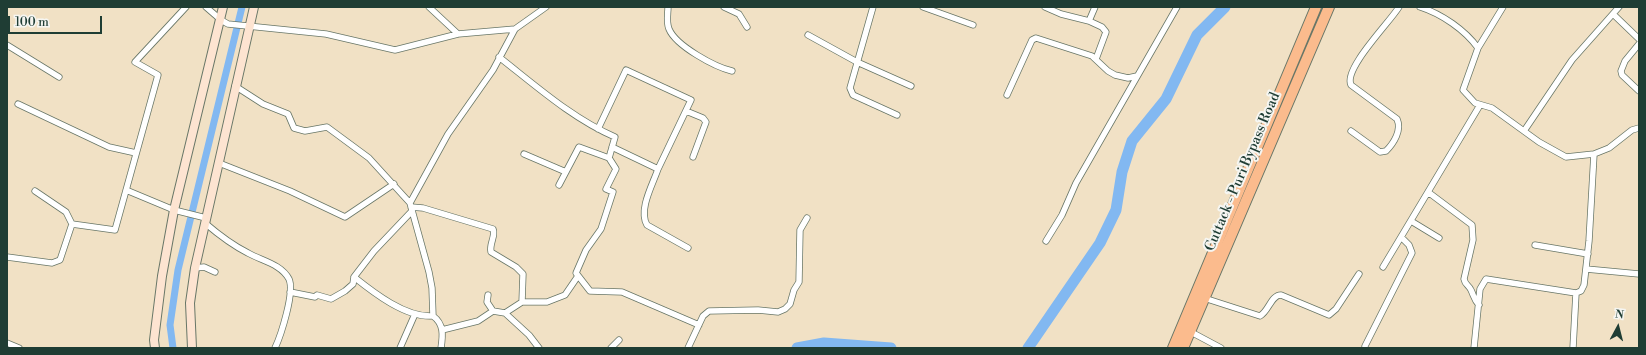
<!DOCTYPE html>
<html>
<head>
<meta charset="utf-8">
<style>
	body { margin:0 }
	#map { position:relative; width:1646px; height:355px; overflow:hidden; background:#f1e1c5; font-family:"Libre Bodoni",serif }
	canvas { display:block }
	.frame { position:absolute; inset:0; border:8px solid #1f3d34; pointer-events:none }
	.north { position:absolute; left:1598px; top:307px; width:40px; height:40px; -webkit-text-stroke:3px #f6f6f2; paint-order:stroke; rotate:7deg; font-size:11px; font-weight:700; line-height:16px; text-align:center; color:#1f3d34 }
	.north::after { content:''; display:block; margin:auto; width:14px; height:18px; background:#1f3d34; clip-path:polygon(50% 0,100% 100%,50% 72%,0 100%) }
	.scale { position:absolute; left:8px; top:16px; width:94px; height:18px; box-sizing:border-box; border:2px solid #1f3d34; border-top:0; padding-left:5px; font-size:12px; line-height:14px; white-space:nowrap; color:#1f3d34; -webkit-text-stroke:3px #f6f6f2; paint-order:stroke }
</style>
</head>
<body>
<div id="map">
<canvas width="1646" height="355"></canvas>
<div class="frame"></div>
<div class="north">N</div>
<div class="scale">100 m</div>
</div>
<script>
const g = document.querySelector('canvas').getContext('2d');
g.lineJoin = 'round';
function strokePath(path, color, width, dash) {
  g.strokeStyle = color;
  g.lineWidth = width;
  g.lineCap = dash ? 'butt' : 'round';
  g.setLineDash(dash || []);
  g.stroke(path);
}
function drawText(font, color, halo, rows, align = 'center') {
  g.font = font + ' "Libre Bodoni",serif';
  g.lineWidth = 4;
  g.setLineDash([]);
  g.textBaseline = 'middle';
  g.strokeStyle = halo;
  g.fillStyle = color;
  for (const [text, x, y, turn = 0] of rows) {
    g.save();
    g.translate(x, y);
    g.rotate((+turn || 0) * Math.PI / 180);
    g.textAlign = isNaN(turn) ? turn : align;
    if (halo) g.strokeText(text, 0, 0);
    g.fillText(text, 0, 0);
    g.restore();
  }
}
const canal = new Path2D(`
	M173 348 170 325 178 270 242 7`);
const river = new Path2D(`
	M797 348 824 343 891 348
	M1028 348 1100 243 1116 210 1122 172 1132 141 1166 99 1197 35 1225 7`);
const street = new Path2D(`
	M206 7 221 20 228 24 326 34 395 50 458 34 515 29
	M429 7 458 34
	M668 7C668 14 666 22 669 29 676 46 715 67 732 71
	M724 7 739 14 747 27
	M873 7 850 88 853 95 897 115
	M923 7 973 25
	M1045 7 1061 14 1089 21 1095 7
	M1420 7C1442 14 1465 30 1478 48L1463 90 1475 103 1492 108 1539 142 1566 157 1594 154 1609 148 1632 130 1639 128
	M1613 14 1639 39
	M1089 21 1102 27 1106 32 1096 59
	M808 35 857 62 911 86
	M1639 44 1625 61 1621 71 1622 75 1639 91
	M7 45 59 77
	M1478 48 1503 7
	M499 57C536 86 573 119 615 137L609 158
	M235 86 263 104 288 114 294 128 305 131 327 127 369 158 410 203
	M1007 95 1032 40 1036 38 1092 56 1108 71 1115 75 1128 78 1137 76
	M18 104 109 147 136 153
	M686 111 703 118 706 122 693 157
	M598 129 626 70 691 100 658 169 612 147
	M1351 131 1380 152 1386 151C1394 143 1402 130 1397 119L1351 85C1343 69 1390 22 1399 7
	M1524 131 1572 60 1619 7
	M524 154 566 172
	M219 163 290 191 345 217 394 184
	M658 169C653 184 638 210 647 225L688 248
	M559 185 579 147 609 158 616 169 606 189 613 192 601 229 586 250 576 273 590 291 622 292 699 325
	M126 190 174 210 206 218
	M35 191 66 212 72 224
	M1428 192 1472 225 1473 240 1464 279C1465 285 1469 285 1471 290 1474 296 1474 300 1479 305
	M411 207 423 208 493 229C496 236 489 244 491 252L516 267 523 274 522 302
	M1411 221 1439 238
	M205 223C219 235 232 245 248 253 262 261 281 264 289 279 295 292 281 335 275 348
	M1046 241 1062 215 1076 183 1177 7
	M1535 245 1588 254
	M7 257 52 263 60 260 72 224 115 230 158 75 135 62 186 7
	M1383 267 1480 105
	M195 268 204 267 215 272
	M1586 269 1639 274
	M354 277C374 293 406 318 433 316
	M290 292 315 297 317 295 331 299 345 291 353 284 354 277 374 251 412 211
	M1204 298 1260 316C1269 311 1271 295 1281 295L1329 315 1336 309 1359 274
	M493 311 505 313 529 335 539 348
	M505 313 522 302H547L565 295 578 276
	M442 330 478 321 493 311 487 302 488 295
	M1191 332 1221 348
	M7 343 19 348
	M1365 346 1412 253 1409 245 1401 237
	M400 348 415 314
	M441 348C443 335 444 324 433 316L432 288 429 272 410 203 448 134 493 70 515 29 546 7
	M611 348 619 340
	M688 348 703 316 709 311 758 310 778 312 785 309 790 304 794 290 799 282 800 230 807 218
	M1474 348 1480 289 1486 279 1576 293 1581 291 1584 285 1589 241 1594 154
	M1573 348 1576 293`);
const secondary = new Path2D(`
	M155 348 154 340 162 276 174 210 223 7
	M192 348 190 303 195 268 254 7`);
const highway = new Path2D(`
	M1173 348 1316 7
	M1183 348 1329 7`);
const streetNames = [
	["Cuttack - Puri Bypass Road",1243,172,-67]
];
strokePath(canal, '#82b8f1', 7);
strokePath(river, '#82b8f1', 11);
strokePath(street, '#687667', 7);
strokePath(secondary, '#687667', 10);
strokePath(highway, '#687667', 12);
strokePath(street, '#fff', 5.5);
strokePath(secondary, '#fde4d1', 8);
strokePath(highway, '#fbbb8d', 10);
drawText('14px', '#1f3d34', '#f6f6f2', streetNames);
</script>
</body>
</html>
